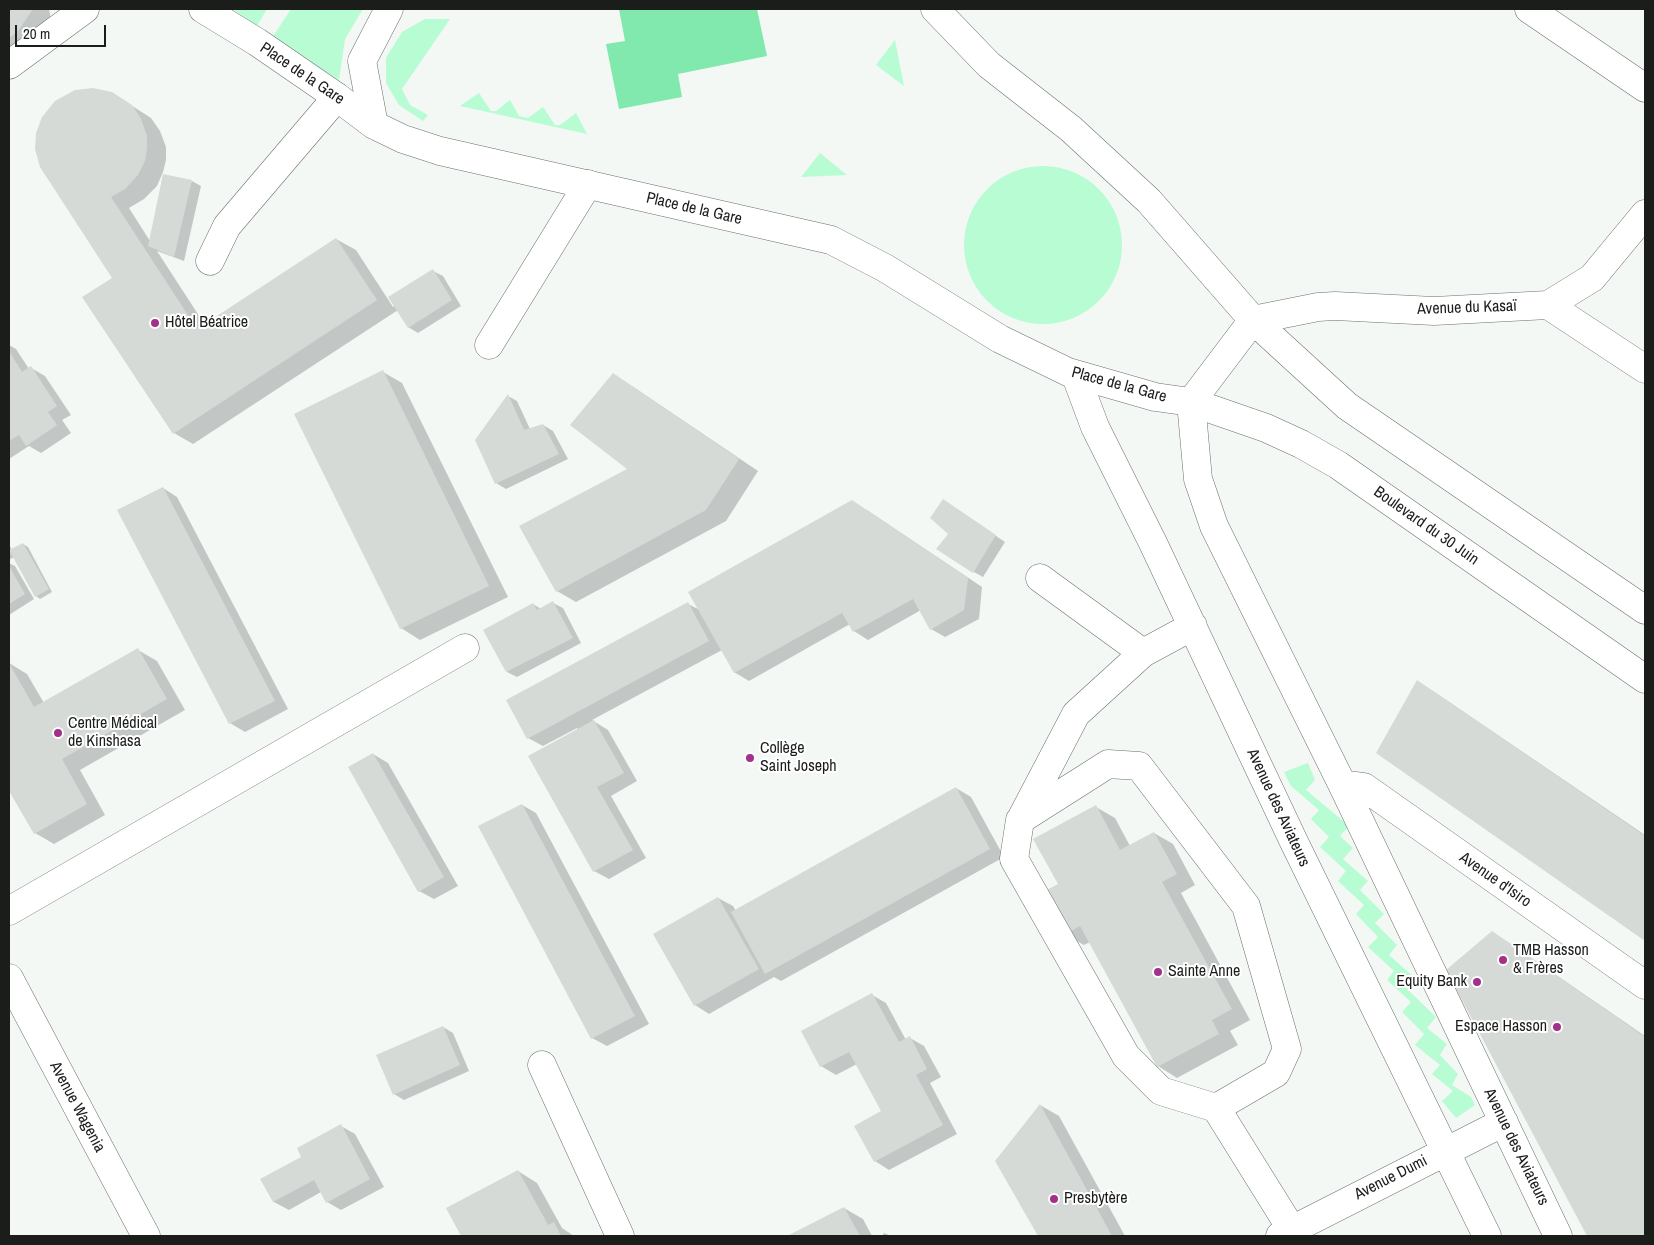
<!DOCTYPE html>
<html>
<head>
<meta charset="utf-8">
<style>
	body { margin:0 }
	#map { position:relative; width:1654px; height:1245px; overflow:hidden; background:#f3f8f5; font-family:"Archivo Narrow",sans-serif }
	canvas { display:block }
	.frame { position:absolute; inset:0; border:10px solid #1b1d1b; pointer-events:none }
	.scale { position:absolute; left:15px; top:25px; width:91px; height:22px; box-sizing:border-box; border:2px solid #1b1d1b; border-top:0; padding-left:6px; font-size:15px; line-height:18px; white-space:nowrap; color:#1b1d1b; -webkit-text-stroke:4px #fff; paint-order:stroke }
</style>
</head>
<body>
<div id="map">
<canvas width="1654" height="1245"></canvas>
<div class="frame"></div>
<div class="scale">20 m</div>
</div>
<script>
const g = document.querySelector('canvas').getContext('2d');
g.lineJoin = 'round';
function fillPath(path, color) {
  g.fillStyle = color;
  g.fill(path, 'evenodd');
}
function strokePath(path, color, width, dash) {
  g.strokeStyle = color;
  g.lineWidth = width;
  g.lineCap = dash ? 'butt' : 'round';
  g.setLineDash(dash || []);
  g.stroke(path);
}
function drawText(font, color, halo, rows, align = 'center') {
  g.font = font + ' "Archivo Narrow",sans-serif';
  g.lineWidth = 4;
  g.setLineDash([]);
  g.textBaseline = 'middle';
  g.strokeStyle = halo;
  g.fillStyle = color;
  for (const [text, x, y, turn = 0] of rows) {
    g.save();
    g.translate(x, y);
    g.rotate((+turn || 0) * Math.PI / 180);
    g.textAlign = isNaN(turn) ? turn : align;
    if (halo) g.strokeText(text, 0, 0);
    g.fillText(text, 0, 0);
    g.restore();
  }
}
const green = new Path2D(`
	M233 9H267L257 26Z
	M291 9H363L345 39 339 80 272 38Z
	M425 19H450L402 89 410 105 428 115 423 121 399 105 386 83V58L402 32Z
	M895 40 904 86 876 65Z
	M479 93 491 111H496L510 100 519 116 528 118 543 107 555 125H560L576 113 587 134 460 106Z
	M820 153 847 175 801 177Z
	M964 245a79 79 0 1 1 158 0a79 79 0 1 1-158 0Z
	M1308 763 1315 780 1306 790 1349 826 1340 836 1353 848 1343 859 1368 881 1360 890 1384 914 1375 923 1397 945 1389 955 1416 979 1407 989 1436 1017 1427 1028 1447 1044 1440 1055 1458 1074 1452 1085 1471 1097 1475 1105 1456 1118 1442 1101 1453 1091 1432 1074 1440 1065 1415 1045 1424 1034 1402 1012 1411 1002 1387 980 1394 971 1368 947 1378 937 1356 914 1364 905 1338 881 1346 871 1320 847 1329 837 1311 819 1319 810 1291 786 1284 772Z`);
const water = new Path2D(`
	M619 9H757L767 56 678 74 682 97 619 109 606 44 625 41Z`);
const shadow = new Path2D(`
	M9 9H49L51 20 9 62Z
	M112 93 151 118 160 131 166 147V160L163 172 157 186 144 199 129 208 150 241 192 181 201 186 184 261 157 251 205 325 336 239 356 250 393 307 433 271 443 276 461 306 418 333 408 327 398 310 193 444 174 433 113 278 42 167Z
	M9 345 16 349 29 369 31 368 45 376 71 415 62 420 71 433 41 453 29 446 9 459Z
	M383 372 402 383 508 597 420 640 401 628 296 415Z
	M632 386 758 471 726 521 576 602 557 591 629 469Z
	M508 396 517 401 530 429 543 425 553 431 568 459 506 489 496 483Z
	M163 488 177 497 288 709 245 732 230 723Z
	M953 507 1005 542 983 577 974 572 949 533Z
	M867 510 982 587 979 619 945 637 931 629 921 610 868 640 854 631 850 624 749 681 734 672 722 650 592 720 608 730 637 781 611 796 646 858 609 879 594 871 578 730 577 728 543 746 528 738 688 604 700 610Z
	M9 544 12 550 23 544 28 547 52 592 40 599 36 596 14 557 9 560Z
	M9 563 15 566 34 599 9 615Z
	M553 603 563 608 581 643 517 677 507 672 533 604 541 609Z
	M138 650 157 661 185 710 80 770 105 815 54 844 35 833 9 788V663L27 674 44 703Z
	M1417 682 1436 693 1645 835V939L1378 753Z
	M373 754 388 763 458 886 434 899 419 891Z
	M956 788 971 797 1004 857 781 981 774 977 709 1014 695 1005 718 898 733 906 736 911Z
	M522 805 536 813 649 1024 607 1046 592 1038Z
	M1096 807 1115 818 1130 846 1154 833 1173 844 1195 885 1181 893 1250 1020 1230 1031 1238 1045 1177 1078 1158 1066 1090 942 1084 945 1064 934 1059 885Z
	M1492 933 1511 944 1645 1036V1236H1588L1448 970Z
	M872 995 886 1003 906 1040 910 1038 924 1046 941 1077 930 1083 957 1134 889 1170 875 1161 883 1111 857 1064 836 1075 821 1066 803 1031Z
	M443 1027 453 1033 469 1071 404 1100 394 1094Z
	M1040 1105 1059 1116 1125 1236H1040L996 1161Z
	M341 1126 355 1134 384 1187 341 1210 327 1202 321 1192 289 1210 274 1202 262 1180 303 1158Z
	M518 1171 537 1183 562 1228 574 1236H462L448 1209Z
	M844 1208 863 1219 872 1236H789Z
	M884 1233 891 1236H882Z`);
const building = new Path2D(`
	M9 9H33L18 31 9 38Z
	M93 88 112 92 132 105 141 119 147 136V148L145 161 138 175 125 189 111 197 197 329 336 238 377 300 173 434 82 297 112 278 40 167 35 149 36 133 42 117 55 101 75 90Z
	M163 174 192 180 174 257 148 246Z
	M433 269 452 300 408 328 388 297Z
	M9 351 22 372 31 366 57 406 48 412 57 425 26 446 19 435 9 441Z
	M383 370 489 586 400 629 294 414Z
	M613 373 739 459 706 510 556 592 519 526 627 469 570 425Z
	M508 394 524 430 543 424 559 454 495 484 475 440Z
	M163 487 275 701 229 724 117 510Z
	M943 499 996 535 973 573 936 549 948 534 930 518Z
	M852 500 968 578 964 610 930 630 913 599 853 632 842 613 734 673 688 592Z
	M23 543 49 589 35 597 9 550Z
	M9 566 25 594 9 604Z
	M553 601 573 638 506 672 483 630 533 603 537 610Z
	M688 602 709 641 527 739 506 700Z
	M138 648 167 699 62 759 87 804 34 834 9 791V663L34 707Z
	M1417 680 1645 836V941L1376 753Z
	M594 720 624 773 597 787 633 850 593 872 528 756Z
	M373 753 444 877 418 892 348 767Z
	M956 787 990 849 765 974 731 912Z
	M522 804 635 1016 591 1039 478 826Z
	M1096 805 1120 850 1154 832 1177 874 1162 882 1232 1009 1212 1020 1219 1034 1157 1067 1080 926 1064 935 1041 893 1058 884 1033 839Z
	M718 897 759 969 694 1006 653 934Z
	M1492 931 1645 1037V1236H1587L1446 970Z
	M872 993 899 1042 910 1036 927 1069 916 1075 943 1125 874 1162 854 1126 881 1111 849 1052 820 1067 801 1031Z
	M443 1026 460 1065 393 1095 376 1055Z
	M1040 1104 1112 1236H1038L995 1161Z
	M341 1124 370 1179 326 1203 314 1180 273 1202 260 1179 301 1157 297 1148Z
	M518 1170 548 1225 554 1222 561 1236H461L446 1208Z
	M844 1207 860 1236H787Z`);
const minor = new Path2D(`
	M1529 9 1645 88
	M9 65 85 9
	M210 261 227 226 337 97
	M1548 305 1645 369
	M1253 320 1318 307 1335 306 1434 311 1548 305 1592 278 1645 214
	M489 345 588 184
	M1076 376 1095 427 1153 543 1294 842 1487 1236
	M1191 402 1198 479 1214 526 1342 784 1558 1236
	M1040 578 1143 653
	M1342 784 1364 787 1645 985
	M1022 817 1076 714 1143 653 1193 626
	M9 911 465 648
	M542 1065 620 1236
	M1216 1108 1276 1073 1287 1049 1246 906 1139 766 1108 764 1020 820 1014 859 1126 1056 1161 1091 1216 1108 1292 1230
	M1280 1236 1504 1122`);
const major = new Path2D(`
	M203 9 257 42 337 97 374 125 403 139 440 151 831 240 885 268 1000 339 1068 372 1155 397 1191 402 1266 428 1301 444 1338 465 1645 679
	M935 9 989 65 1071 129 1149 201 1253 320 1347 406 1645 610
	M374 125 362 61 389 9
	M1191 402 1253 320
	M9 978 146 1236`);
const markers = [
	[155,323,5,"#a3308a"],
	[58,733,5,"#a3308a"],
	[750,758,5,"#a3308a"],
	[1503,960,5,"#a3308a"],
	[1158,972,5,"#a3308a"],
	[1477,982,5,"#a3308a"],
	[1557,1027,5,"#a3308a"],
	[1054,1199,5,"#a3308a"]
];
const streetNames = [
	["Place de la Gare",302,74,34],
	["Place de la Gare",694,209,13],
	["Avenue du Kasaï",1467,308,-2],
	["Place de la Gare",1119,385,15],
	["Boulevard du 30 Juin",1426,526,35],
	["Avenue des Aviateurs",1278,808,65],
	["Avenue d'Isiro",1495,880,35],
	["Avenue Wagenia",77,1107,62],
	["Avenue des Aviateurs",1516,1147,64],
	["Avenue Dumi",1391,1178,-27]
];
const poiNames = [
	["Hôtel Béatrice",165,323],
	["Centre Médical",68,724],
	["de Kinshasa",68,742],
	["Collège",760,749],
	["Saint Joseph",760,767],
	["TMB Hasson",1513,951],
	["& Frères",1513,969],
	["Sainte Anne",1168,972],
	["Equity Bank",1467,982,"right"],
	["Espace Hasson",1547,1027,"right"],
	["Presbytère",1064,1199]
];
fillPath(green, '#b7fcd2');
fillPath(water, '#81e8ae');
fillPath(shadow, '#0003');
fillPath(building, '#d5dad7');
strokePath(minor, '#6c706d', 29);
strokePath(major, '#6c706d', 29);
strokePath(minor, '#fff', 28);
strokePath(major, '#fff', 28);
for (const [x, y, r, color] of markers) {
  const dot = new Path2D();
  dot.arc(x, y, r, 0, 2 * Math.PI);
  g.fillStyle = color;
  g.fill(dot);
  strokePath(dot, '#fff', 2);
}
drawText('16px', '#1b1d1b', '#fff', streetNames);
drawText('16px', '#1b1d1b', '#fff', poiNames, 'left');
</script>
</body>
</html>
